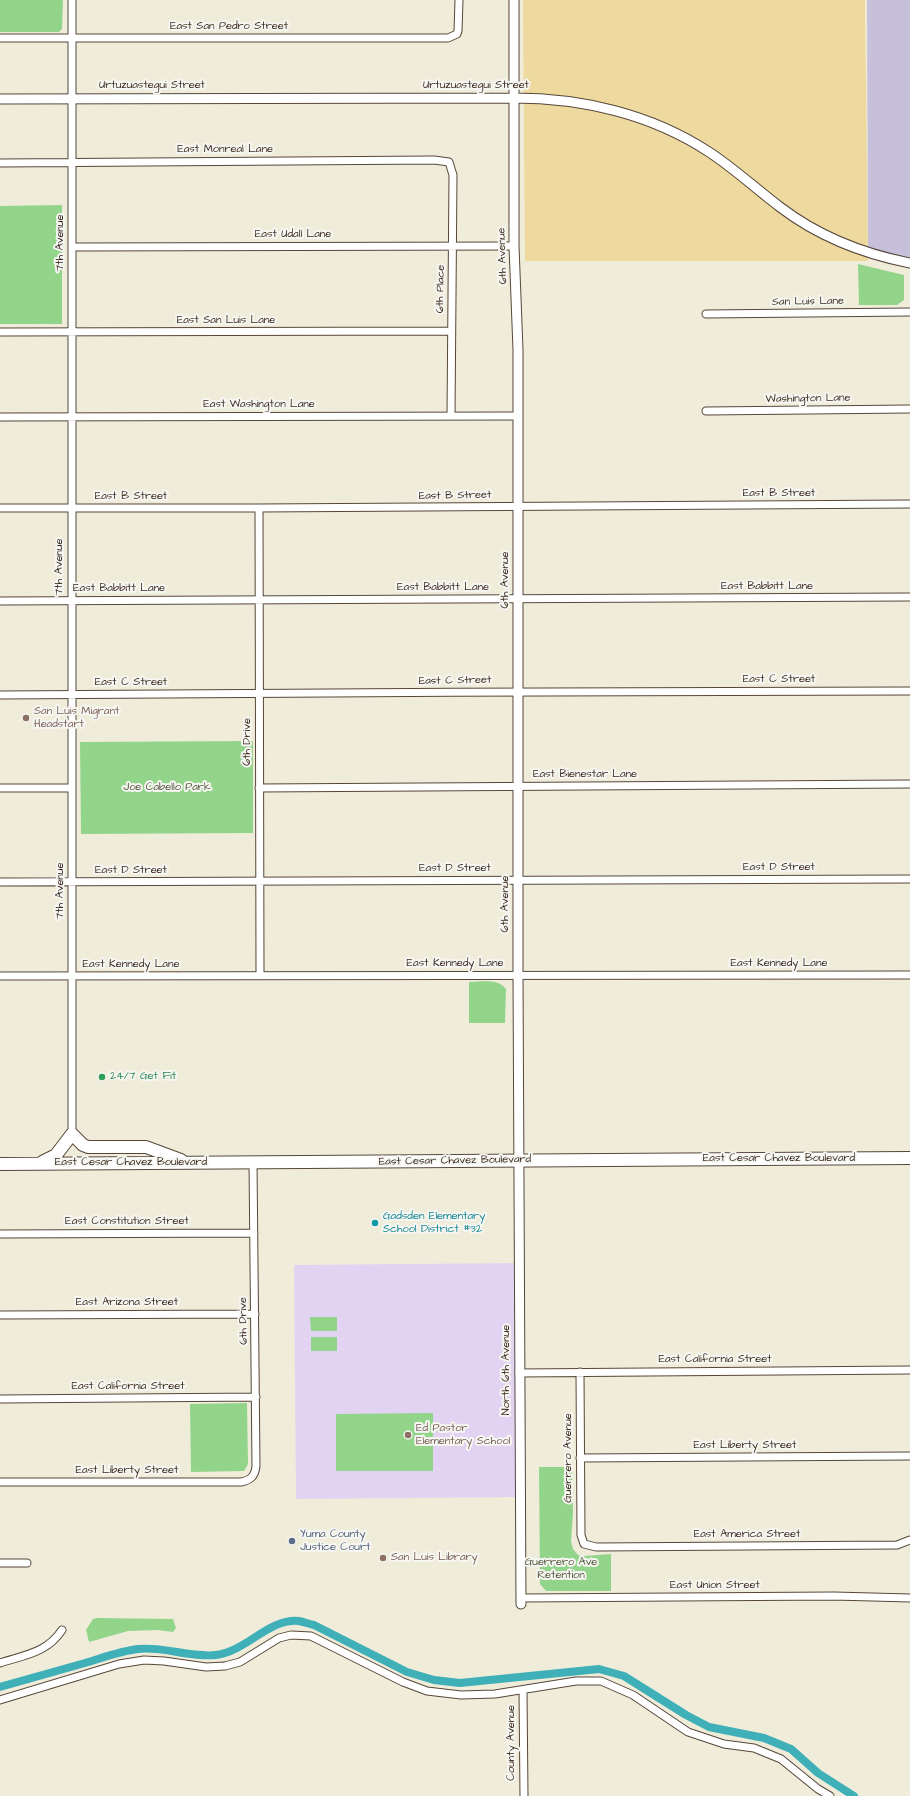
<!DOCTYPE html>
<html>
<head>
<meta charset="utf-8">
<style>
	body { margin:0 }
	canvas { display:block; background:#f0ecda }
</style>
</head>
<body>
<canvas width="910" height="1796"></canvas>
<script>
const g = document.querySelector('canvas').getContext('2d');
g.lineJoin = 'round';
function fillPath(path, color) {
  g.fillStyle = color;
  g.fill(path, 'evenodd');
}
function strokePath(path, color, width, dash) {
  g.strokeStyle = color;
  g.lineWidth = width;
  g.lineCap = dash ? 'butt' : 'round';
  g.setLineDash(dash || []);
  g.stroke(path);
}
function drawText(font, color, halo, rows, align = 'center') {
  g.font = font + ' "Architects Daughter",sans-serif';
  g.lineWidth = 4;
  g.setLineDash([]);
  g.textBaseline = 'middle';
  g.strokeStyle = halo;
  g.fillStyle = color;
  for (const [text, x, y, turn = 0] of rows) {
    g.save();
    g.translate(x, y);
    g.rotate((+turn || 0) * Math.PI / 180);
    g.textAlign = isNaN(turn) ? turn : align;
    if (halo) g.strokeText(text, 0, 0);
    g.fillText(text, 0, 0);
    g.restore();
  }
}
const built = new Path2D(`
	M518 1263 520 1497 296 1499 294 1265Z`);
const industrial = new Path2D(`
	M867 0H910V263L868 252Z`);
const green = new Path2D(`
	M0 0H63L62 29 59 32H0Z
	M62 205V324H0V206Z
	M858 264 904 275V300L897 305H859Z
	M253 741V833L81 834 80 742Z
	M469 982C481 982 498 978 506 989L505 1023H469Z
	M310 1317H337V1331H311Z
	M311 1337H337V1351H311Z
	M247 1403 248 1464 244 1471 191 1472 190 1404Z
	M433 1413V1471H336V1414Z
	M539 1467H572L573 1513 571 1541 573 1549 578 1555 584 1556 611 1554V1591H546L540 1584Z
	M97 1618 173 1619 176 1628 173 1632 157 1630 128 1631 89 1642 86 1630 93 1619Z`);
const sand = new Path2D(`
	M523 0H865L868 261H525Z`);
const canal = new Path2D(`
	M0 1687C28 1679 56 1671 85 1663 102 1658 120 1651 138 1649 164 1646 190 1658 216 1655 247 1651 269 1618 299 1621 304 1622 309 1624 314 1625L407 1672 434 1680 460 1683 599 1669 624 1676 686 1715 709 1727 764 1738 791 1749 818 1773 854 1796`);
const street = new Path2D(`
	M0 38H448L457 34 458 31 459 0
	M0 163 434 160 449 162 453 175 451 416
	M72 247 514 246
	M706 314 910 312
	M0 332 451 331
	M706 411 910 409
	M0 417 518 416
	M0 508H259L910 504
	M259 508 260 975
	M0 601 910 597
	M0 695C303 693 607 691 910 691
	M0 788H72
	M259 788 910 784
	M0 882 910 879
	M0 976 910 975
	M72 1134V0
	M0 1234 254 1233
	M0 1315 255 1314
	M580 1372 581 1535 584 1544 596 1547 897 1545 910 1540
	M519 1373 910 1370
	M0 1399 256 1397
	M580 1458 910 1456
	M0 1482H241C251 1480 255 1476 256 1466L253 1162
	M0 1563H27
	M521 1598 834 1596 910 1598
	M0 1663C24 1655 47 1653 62 1630
	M523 1690 524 1796
	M0 1700 119 1664 144 1660 164 1661 206 1667 225 1666 240 1662 279 1638 291 1635 311 1636 403 1682 427 1691 461 1695 495 1694 576 1681H601L633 1695 688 1732 724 1744 754 1748 781 1759 818 1789 830 1796`);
const secondary = new Path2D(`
	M514 0V246L518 350V975L521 1604
	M0 99 514 98C582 98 651 114 709 152 735 169 756 189 780 207 818 236 864 254 910 263`);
const highway = new Path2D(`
	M42 1162 56 1155 72 1134 83 1145 88 1147H146L181 1160
	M0 1164 910 1158`);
const markers = [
	[26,718,4,"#8d6e63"],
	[102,1077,4,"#2e9e5b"],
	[375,1223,4,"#0f9aa8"],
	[408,1435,4,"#8d6e63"],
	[292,1541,4,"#5c6f8a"],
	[383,1558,4,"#8d6e63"]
];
const streetNames = [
	["East San Pedro Street",229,27],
	["Urtuzuastegui Street",152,86],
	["Urtuzuastegui Street",476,86],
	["East Monreal Lane",225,150],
	["East Udall Lane",293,235],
	["7th Avenue",61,243,-90],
	["6th Avenue",503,256,-92],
	["6th Place",441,289,-89],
	["San Luis Lane",808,302,-1],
	["East San Luis Lane",226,321],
	["Washington Lane",808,399,-1],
	["East Washington Lane",259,405],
	["East B Street",779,494],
	["East B Street",455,496,-1],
	["East B Street",131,497],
	["7th Avenue",60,567,-90],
	["6th Avenue",506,580,-90],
	["East Babbitt Lane",767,587],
	["East Babbitt Lane",443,588],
	["East Babbitt Lane",119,589],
	["East C Street",779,680],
	["East C Street",455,681,-1],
	["East C Street",131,683],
	["6th Drive",248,742,-90],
	["East Bienestar Lane",585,775],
	["East D Street",779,868],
	["East D Street",455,869],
	["East D Street",131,871],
	["7th Avenue",61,891,-90],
	["6th Avenue",506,904,-90],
	["East Kennedy Lane",455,964],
	["East Kennedy Lane",779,964],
	["East Kennedy Lane",131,965],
	["East Cesar Chavez Boulevard",779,1159],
	["East Cesar Chavez Boulevard",455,1161,-1],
	["East Cesar Chavez Boulevard",131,1163],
	["East Constitution Street",127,1222],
	["East Arizona Street",127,1303],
	["6th Drive",244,1321,-91],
	["East California Street",715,1360],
	["North 6th Avenue",507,1370,-90],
	["East California Street",128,1387],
	["East Liberty Street",745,1446],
	["Guerrero Avenue",569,1458,-90],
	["East Liberty Street",127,1471],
	["East America Street",747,1535],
	["East Union Street",715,1586],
	["County Avenue",512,1743,-90]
];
const educationNames = [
	["San Luis Migrant",34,712],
	["Headstart",34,725],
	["Ed Pastor",416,1429],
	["Elementary School",416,1442],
	["San Luis Library",391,1558]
];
const parkNames = [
	["Joe Cabello Park",167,788],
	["Guerrero Ave",561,1563],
	["Retention",561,1576]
];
const leisureNames = [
	["24/7 Get Fit",110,1077]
];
const cultureNames = [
	["Gadsden Elementary",383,1217],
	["School District #32",383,1230]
];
const serviceNames = [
	["Yuma County",300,1535],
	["Justice Court",300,1548]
];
fillPath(built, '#e3d3f2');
fillPath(industrial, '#c6c0da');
fillPath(green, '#93d48b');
fillPath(sand, '#eeda9e');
strokePath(canal, '#3fafb8', 8);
strokePath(street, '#56473a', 9);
strokePath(secondary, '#56473a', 11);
strokePath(highway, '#56473a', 14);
strokePath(street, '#fff', 7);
strokePath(secondary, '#fff', 9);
strokePath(highway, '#fff', 12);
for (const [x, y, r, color] of markers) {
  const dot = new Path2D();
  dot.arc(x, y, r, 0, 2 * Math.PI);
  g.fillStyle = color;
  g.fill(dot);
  strokePath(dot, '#f6f6f2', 1.5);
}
drawText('11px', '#3b2a1e', '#f6f6f2', streetNames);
drawText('11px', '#785e54', '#f6f6f2', educationNames, 'left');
drawText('11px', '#515439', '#f6f6f2', parkNames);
drawText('11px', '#27864d', '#f6f6f2', leisureNames, 'left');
drawText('11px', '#0d838f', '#f6f6f2', cultureNames, 'left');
drawText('11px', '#4e5e75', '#f6f6f2', serviceNames, 'left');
</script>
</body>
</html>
